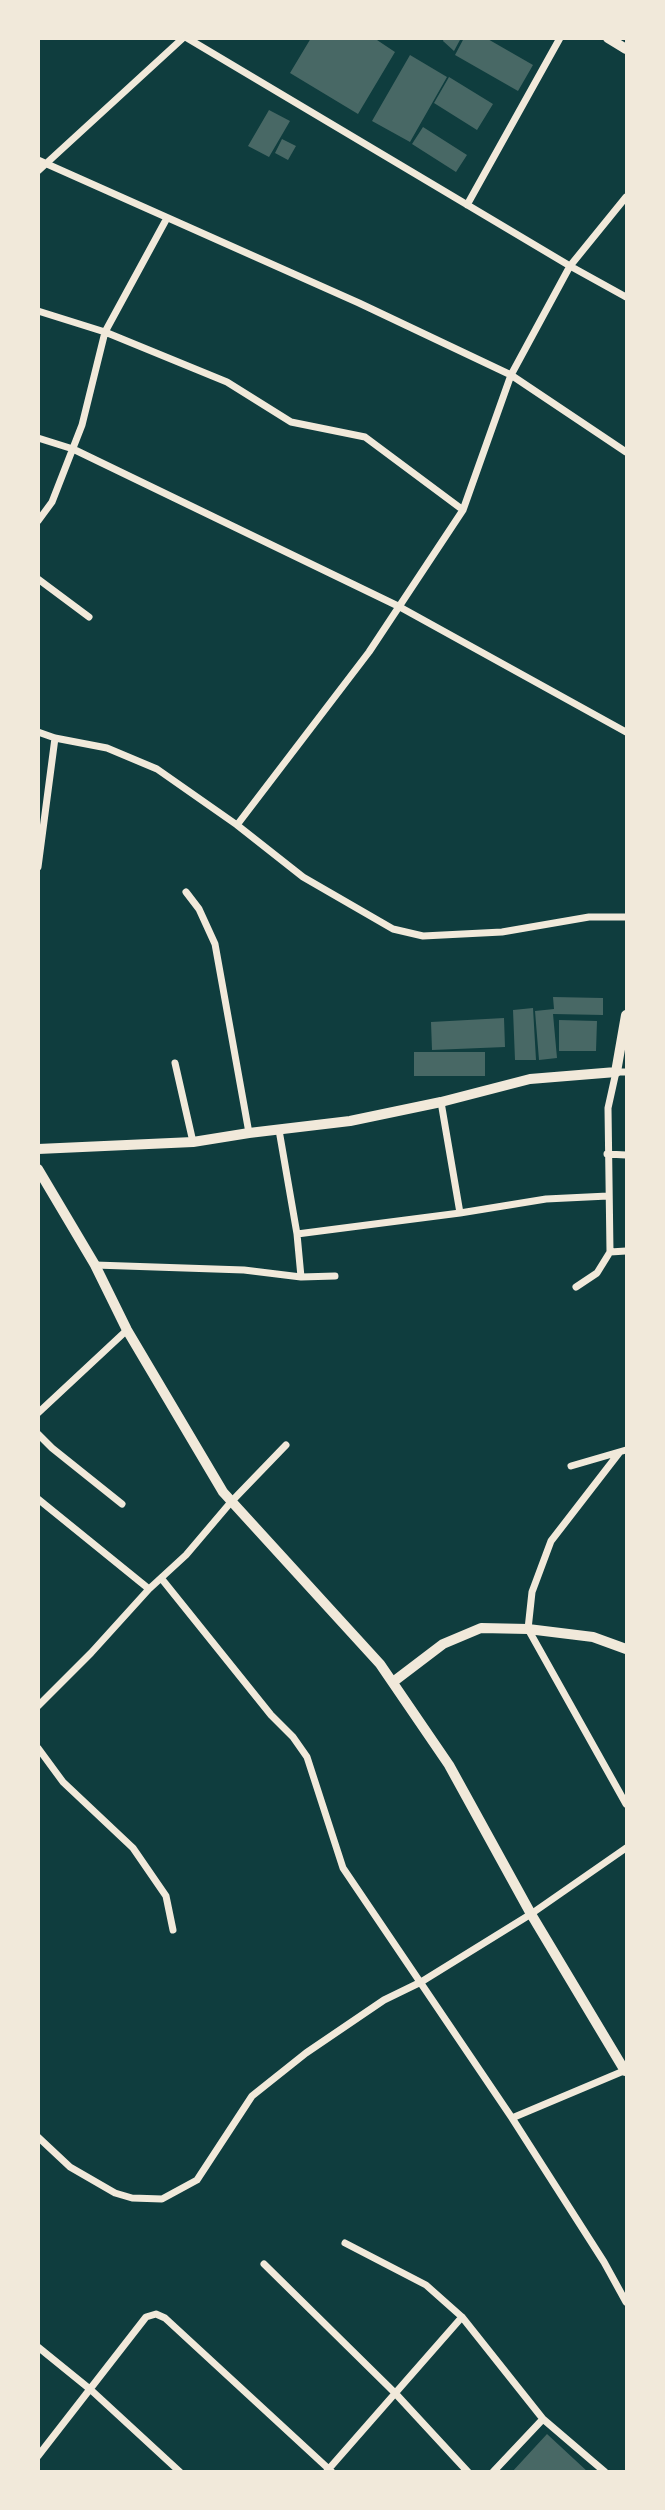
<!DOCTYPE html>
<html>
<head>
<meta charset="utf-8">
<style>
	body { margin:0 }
	#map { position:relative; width:665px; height:2510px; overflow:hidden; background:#0f3d3e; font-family:Raleway,sans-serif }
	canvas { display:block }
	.frame { position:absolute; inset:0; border:40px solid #f1e9da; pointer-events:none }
</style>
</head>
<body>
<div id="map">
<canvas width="665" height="2510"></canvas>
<div class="frame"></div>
</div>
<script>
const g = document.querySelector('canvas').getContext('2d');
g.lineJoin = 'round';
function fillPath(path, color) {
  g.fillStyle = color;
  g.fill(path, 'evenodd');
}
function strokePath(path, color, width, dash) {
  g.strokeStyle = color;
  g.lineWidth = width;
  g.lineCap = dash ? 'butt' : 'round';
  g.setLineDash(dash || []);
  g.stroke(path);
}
const building = new Path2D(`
	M311 38H374L395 52 358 114 290 73Z
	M444 38H461L454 51 443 41Z
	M464 38H486L533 65 518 91 455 55Z
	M410 55 447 77 410 142 372 121Z
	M449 77 493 104 477 130 434 103Z
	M269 110 290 121 269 157 248 146Z
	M423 127 467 155 456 172 412 144Z
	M282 139 296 146 288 160 275 153Z
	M553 997 603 998V1015L553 1014 557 1058 539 1060 535 1011 554 1009Z
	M533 1008 536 1060H515L513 1010Z
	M504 1018 505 1047 432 1050 431 1022Z
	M559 1020 597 1021 596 1051H559Z
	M414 1052H485V1076H414Z
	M547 2434 588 2472H512Z`);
const minor = new Path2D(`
	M187 38 570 266 626 297
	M38 160 359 303 511 375 626 452
	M38 171 183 38
	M467 205 560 38
	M38 311 105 332 227 382 291 422 365 437 463 510
	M38 438 73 449 398 606 626 732
	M38 521 52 502 82 425 105 332 167 218
	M38 579 89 617
	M38 732 55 738 107 748 157 769 237 825 303 877 393 929 423 936 502 932 589 917H626
	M237 825 369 652 463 510 511 375 570 266 626 197
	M38 867 55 738
	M186 892 199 909 215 944 249 1133
	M175 1063 193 1142
	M441 1102 460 1213
	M279 1130 297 1234 301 1277
	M607 1154 626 1155
	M297 1234 460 1213 546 1199 608 1196
	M610 1252 626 1251
	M95 1265 244 1270 301 1277 335 1276
	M576 1287 597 1273 610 1252 608 1108 616 1072H626
	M38 1413 127 1330
	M38 1434 52 1448 122 1504
	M619 1453 551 1541 532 1592 528 1629 626 1804
	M571 1466 626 1450
	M38 1499 149 1589 161 1578 271 1715 293 1737 307 1757 343 1868 512 2118 604 2262 626 2302
	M161 1578 186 1555 231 1502 286 1445
	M38 1706 91 1653 149 1589
	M38 1748 63 1782 133 1848 166 1896 173 1930
	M512 2118 626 2070
	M38 2137 70 2167 115 2193 132 2198 162 2199 197 2180 252 2096 306 2053 384 2000 421 1982 531 1914 626 1848
	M345 2243 426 2285 462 2317 543 2419 605 2472
	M264 2264 395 2393 468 2472
	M38 2347 91 2390 180 2472
	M38 2456 146 2317 156 2314 165 2318 332 2472
	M327 2471 462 2317
	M493 2472 543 2419`);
const tertiary = new Path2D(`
	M608 38 626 49
	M38 1149 193 1142 249 1133 350 1121 441 1102 530 1079 616 1072 626 1015
	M38 1169 95 1265 127 1330 223 1492 380 1664 449 1765 531 1914 625 2071
	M393 1682 443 1644 481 1628 528 1629 593 1637 626 1649`);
fillPath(building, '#486865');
strokePath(minor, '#f1e9da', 7);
strokePath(tertiary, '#f1e9da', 10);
</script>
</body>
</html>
